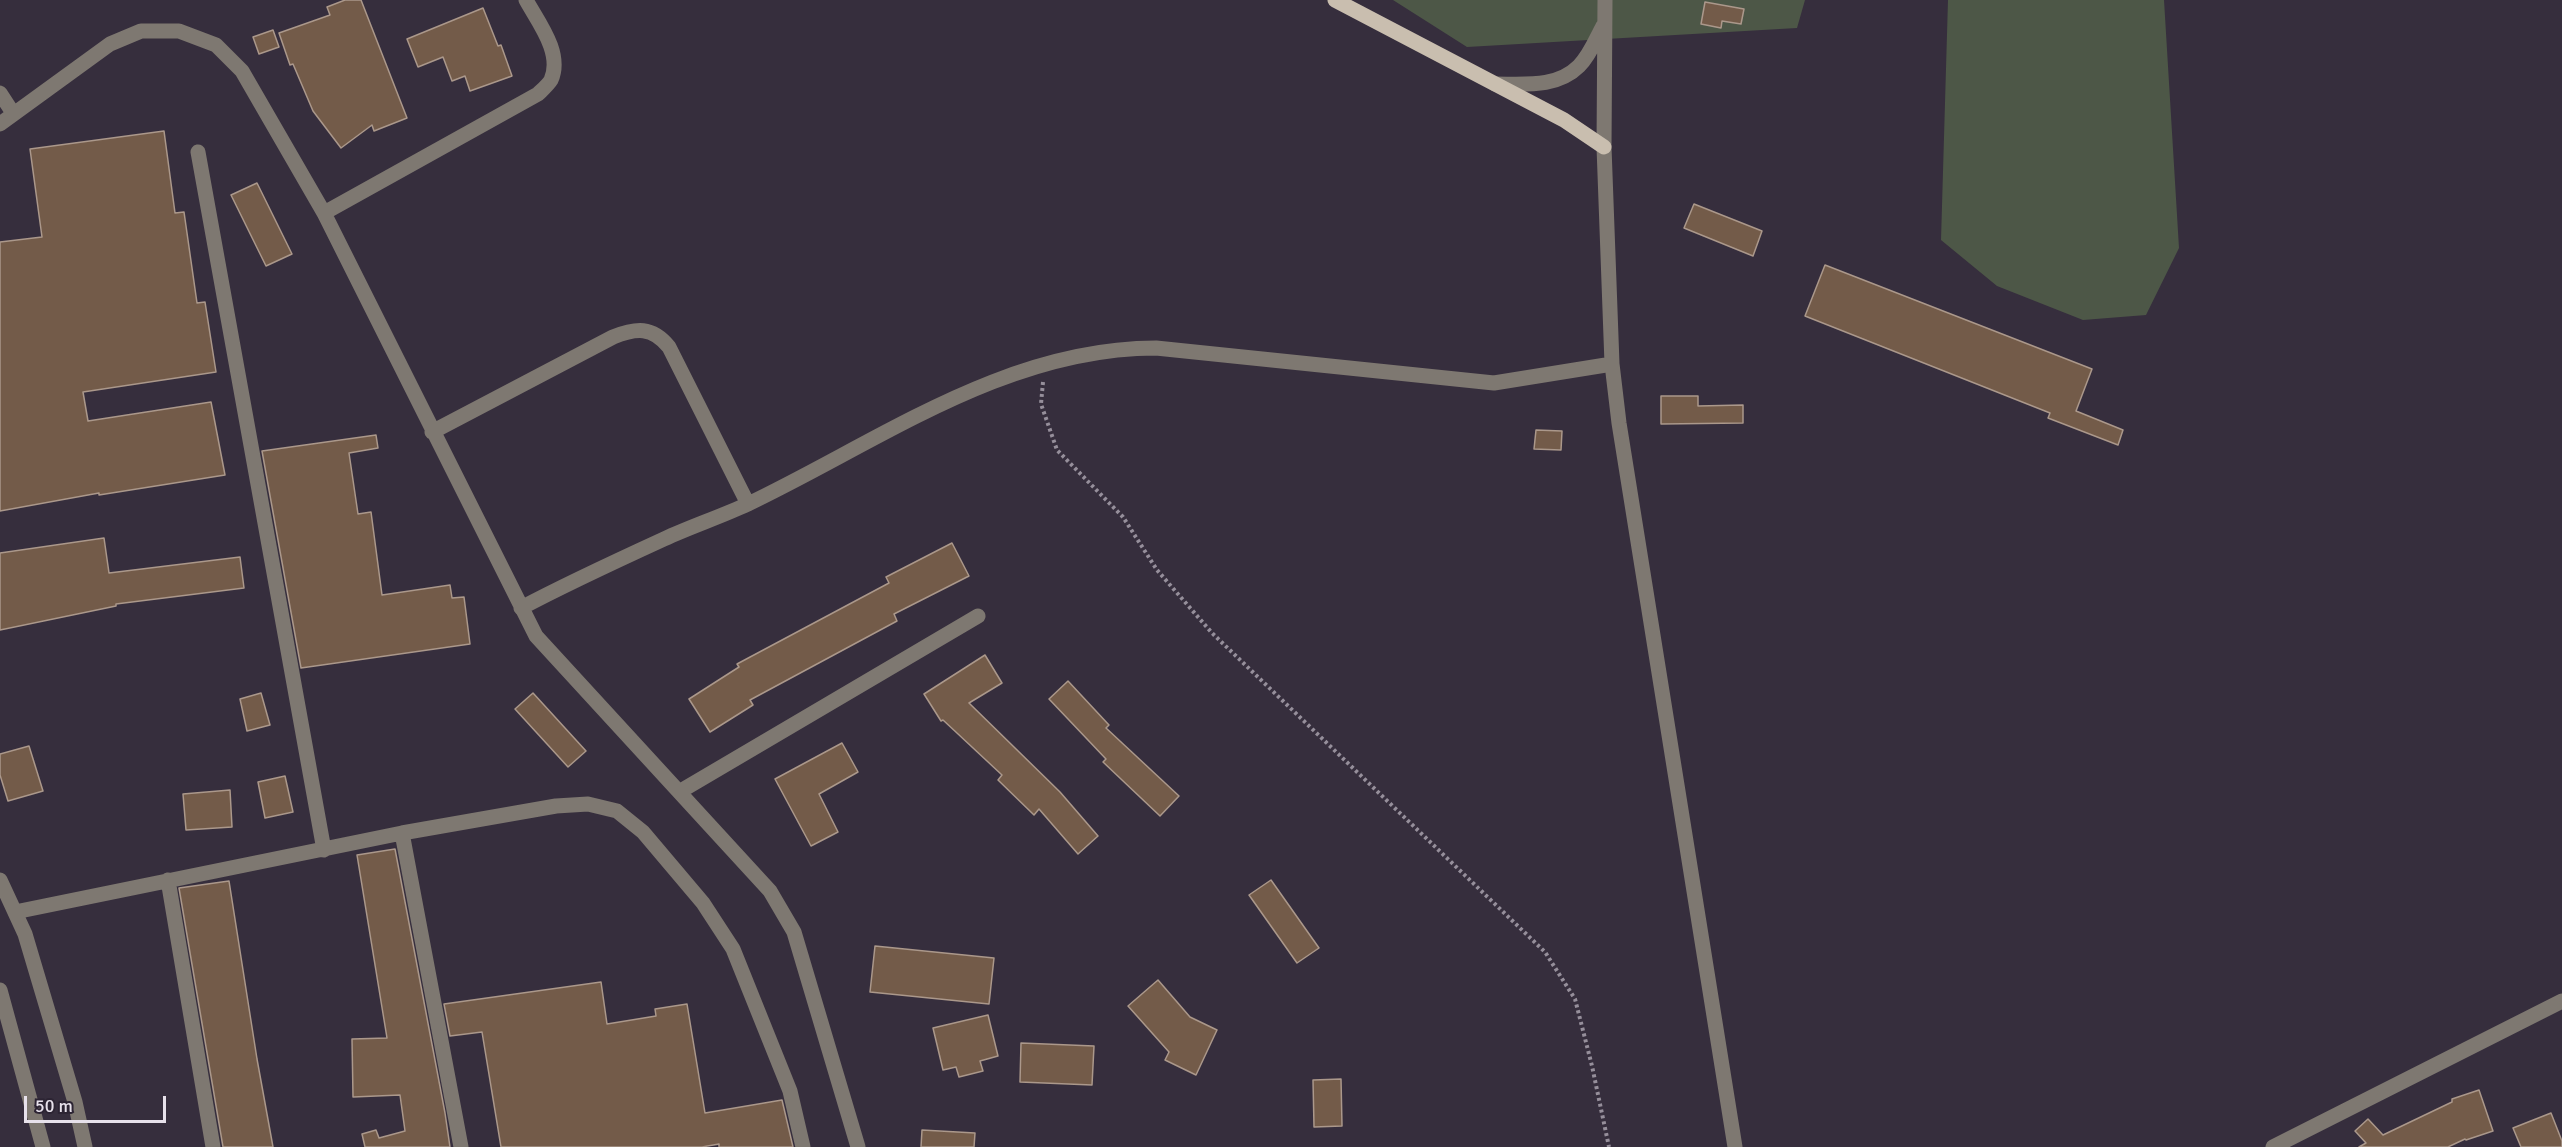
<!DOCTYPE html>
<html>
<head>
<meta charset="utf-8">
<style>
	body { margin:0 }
	#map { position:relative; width:2562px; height:1147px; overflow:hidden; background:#362e3d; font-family:Signika,sans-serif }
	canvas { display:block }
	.scale { position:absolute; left:24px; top:1096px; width:142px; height:27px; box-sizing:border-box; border:3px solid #e7e1eb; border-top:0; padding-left:8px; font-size:18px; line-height:21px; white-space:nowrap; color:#e7e1eb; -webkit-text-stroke:4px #2c2433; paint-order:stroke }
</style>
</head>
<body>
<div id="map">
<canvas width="2562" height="1147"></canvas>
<div class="scale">50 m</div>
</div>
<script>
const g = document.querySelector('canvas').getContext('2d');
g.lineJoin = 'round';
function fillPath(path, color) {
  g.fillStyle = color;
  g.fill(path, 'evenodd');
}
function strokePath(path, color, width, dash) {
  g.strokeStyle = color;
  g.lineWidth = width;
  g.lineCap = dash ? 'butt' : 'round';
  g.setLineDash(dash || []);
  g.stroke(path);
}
const green = new Path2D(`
	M1393 0H1805L1797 28 1467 47Z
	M1948 0H2164L2179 248 2146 315 2083 320 1997 286 1941 240Z`);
const building = new Path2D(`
	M345 0H361L407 118 374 131 372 125 341 148 313 111 293 64 290 65 279 33 330 15 327 7Z
	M1705 2 1744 9 1741 24 1722 21 1721 28 1701 24Z
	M483 8 498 46 501 45 512 76 470 91 465 76 452 81 443 57 418 67 407 39Z
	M273 30 279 47 259 54 253 37Z
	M164 131 175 213 184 212 197 303 205 302 216 372 83 392 88 421 211 402 225 475 99 495V493L0 511V242L42 237 30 149Z
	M257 183 292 254 266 266 231 195Z
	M1694 204 1762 231 1753 256 1684 228Z
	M1825 265 2092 369 2076 411 2123 430 2118 445 2048 418 2050 413 1805 316Z
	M1661 396H1698V406L1743 405V423L1661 424Z
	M1536 430 1562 431 1561 450 1534 449Z
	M376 435 378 448 349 453 358 514 371 512 382 595 450 585 452 598 464 597 470 644 301 668 262 451Z
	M104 538 109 573 240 557 244 588 116 604V606L0 630V553Z
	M952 543 969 576 894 614 897 621 750 700 753 705 710 732 689 699 739 667 737 664 889 583 886 577Z
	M985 655 1002 683 969 703 1060 792 1098 836 1078 854 1039 809 1034 815 998 780 1002 775 943 720 941 721 924 694Z
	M1068 681 1109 725 1106 728 1179 796 1160 816 1103 762 1106 759 1049 699Z
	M261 693 270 725 247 731 240 699Z
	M533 693 586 751 568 767 515 709Z
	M842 743 858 772 819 794 838 832 811 846 775 779Z
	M29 746 43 791 8 801 0 775V754Z
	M285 776 293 812 265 818 258 782Z
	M230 790 232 827 186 830 183 794Z
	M395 849 445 1113 450 1147H365L362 1134 376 1130 379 1138 405 1131 400 1095 353 1097 352 1039 387 1038 357 855Z
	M1271 880 1319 948 1297 963 1249 895Z
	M229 881 257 1059 273 1147H223L179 888Z
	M875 946 994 958 989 1004 870 992Z
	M1158 980 1190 1017 1217 1030 1196 1075 1165 1060 1169 1052 1128 1006Z
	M601 982 607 1024 656 1016 655 1009 687 1004 705 1113 782 1100 793 1147H719V1144L702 1147H501L482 1032 450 1036 444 1004Z
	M988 1015 998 1056 980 1061 983 1071 959 1077 956 1067 943 1070 933 1028Z
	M1021 1043 1094 1046 1092 1085 1020 1082Z
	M1341 1079 1342 1126 1314 1127 1313 1080Z
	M2479 1090 2493 1131 2466 1140 2465 1139 2448 1147H2359L2366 1143 2355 1131 2368 1119 2383 1135 2452 1102V1099Z
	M2551 1113 2562 1141V1147H2521L2513 1128Z
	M922 1130 975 1133 974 1147H921Z`);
const path = new Path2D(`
	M1043 382 1041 404 1057 450 1123 517 1157 570 1212 633 1545 952 1575 999 1592 1066 1609 1147`);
const minor = new Path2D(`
	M1605 0 1604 147 1612 364 1619 423 1735 1147
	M1495 84C1525 84 1557 88 1579 66 1590 55 1596 39 1603 26
	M0 93 13 113
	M0 124 110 44 141 31H179L216 45 242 71 324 213 536 636 770 891 794 932 858 1147
	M198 152 324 850
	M324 213 538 94C542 90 548 85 551 80 563 53 538 22 526 0
	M432 432 613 337C636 328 652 326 669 347L748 504
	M521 608C568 583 616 561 664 539 692 526 720 517 748 504 878 442 1005 348 1156 348L1494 383 1612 364
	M679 792 978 616
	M402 833 461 1147
	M0 880 25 934 75 1102 85 1147
	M168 880 213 1147
	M15 912 402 833 556 806 588 804 617 811 643 832 703 903 733 949 790 1091 803 1147
	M0 990 43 1147
	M2273 1147 2562 1001`);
const major = new Path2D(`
	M1335 0 1564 120 1604 147`);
fillPath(green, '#4d5747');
fillPath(building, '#735b49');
strokePath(building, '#ab988b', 1.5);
strokePath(path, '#968f9b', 4, [3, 3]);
strokePath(minor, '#7e7871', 15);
strokePath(major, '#c9beaf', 15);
</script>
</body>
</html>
